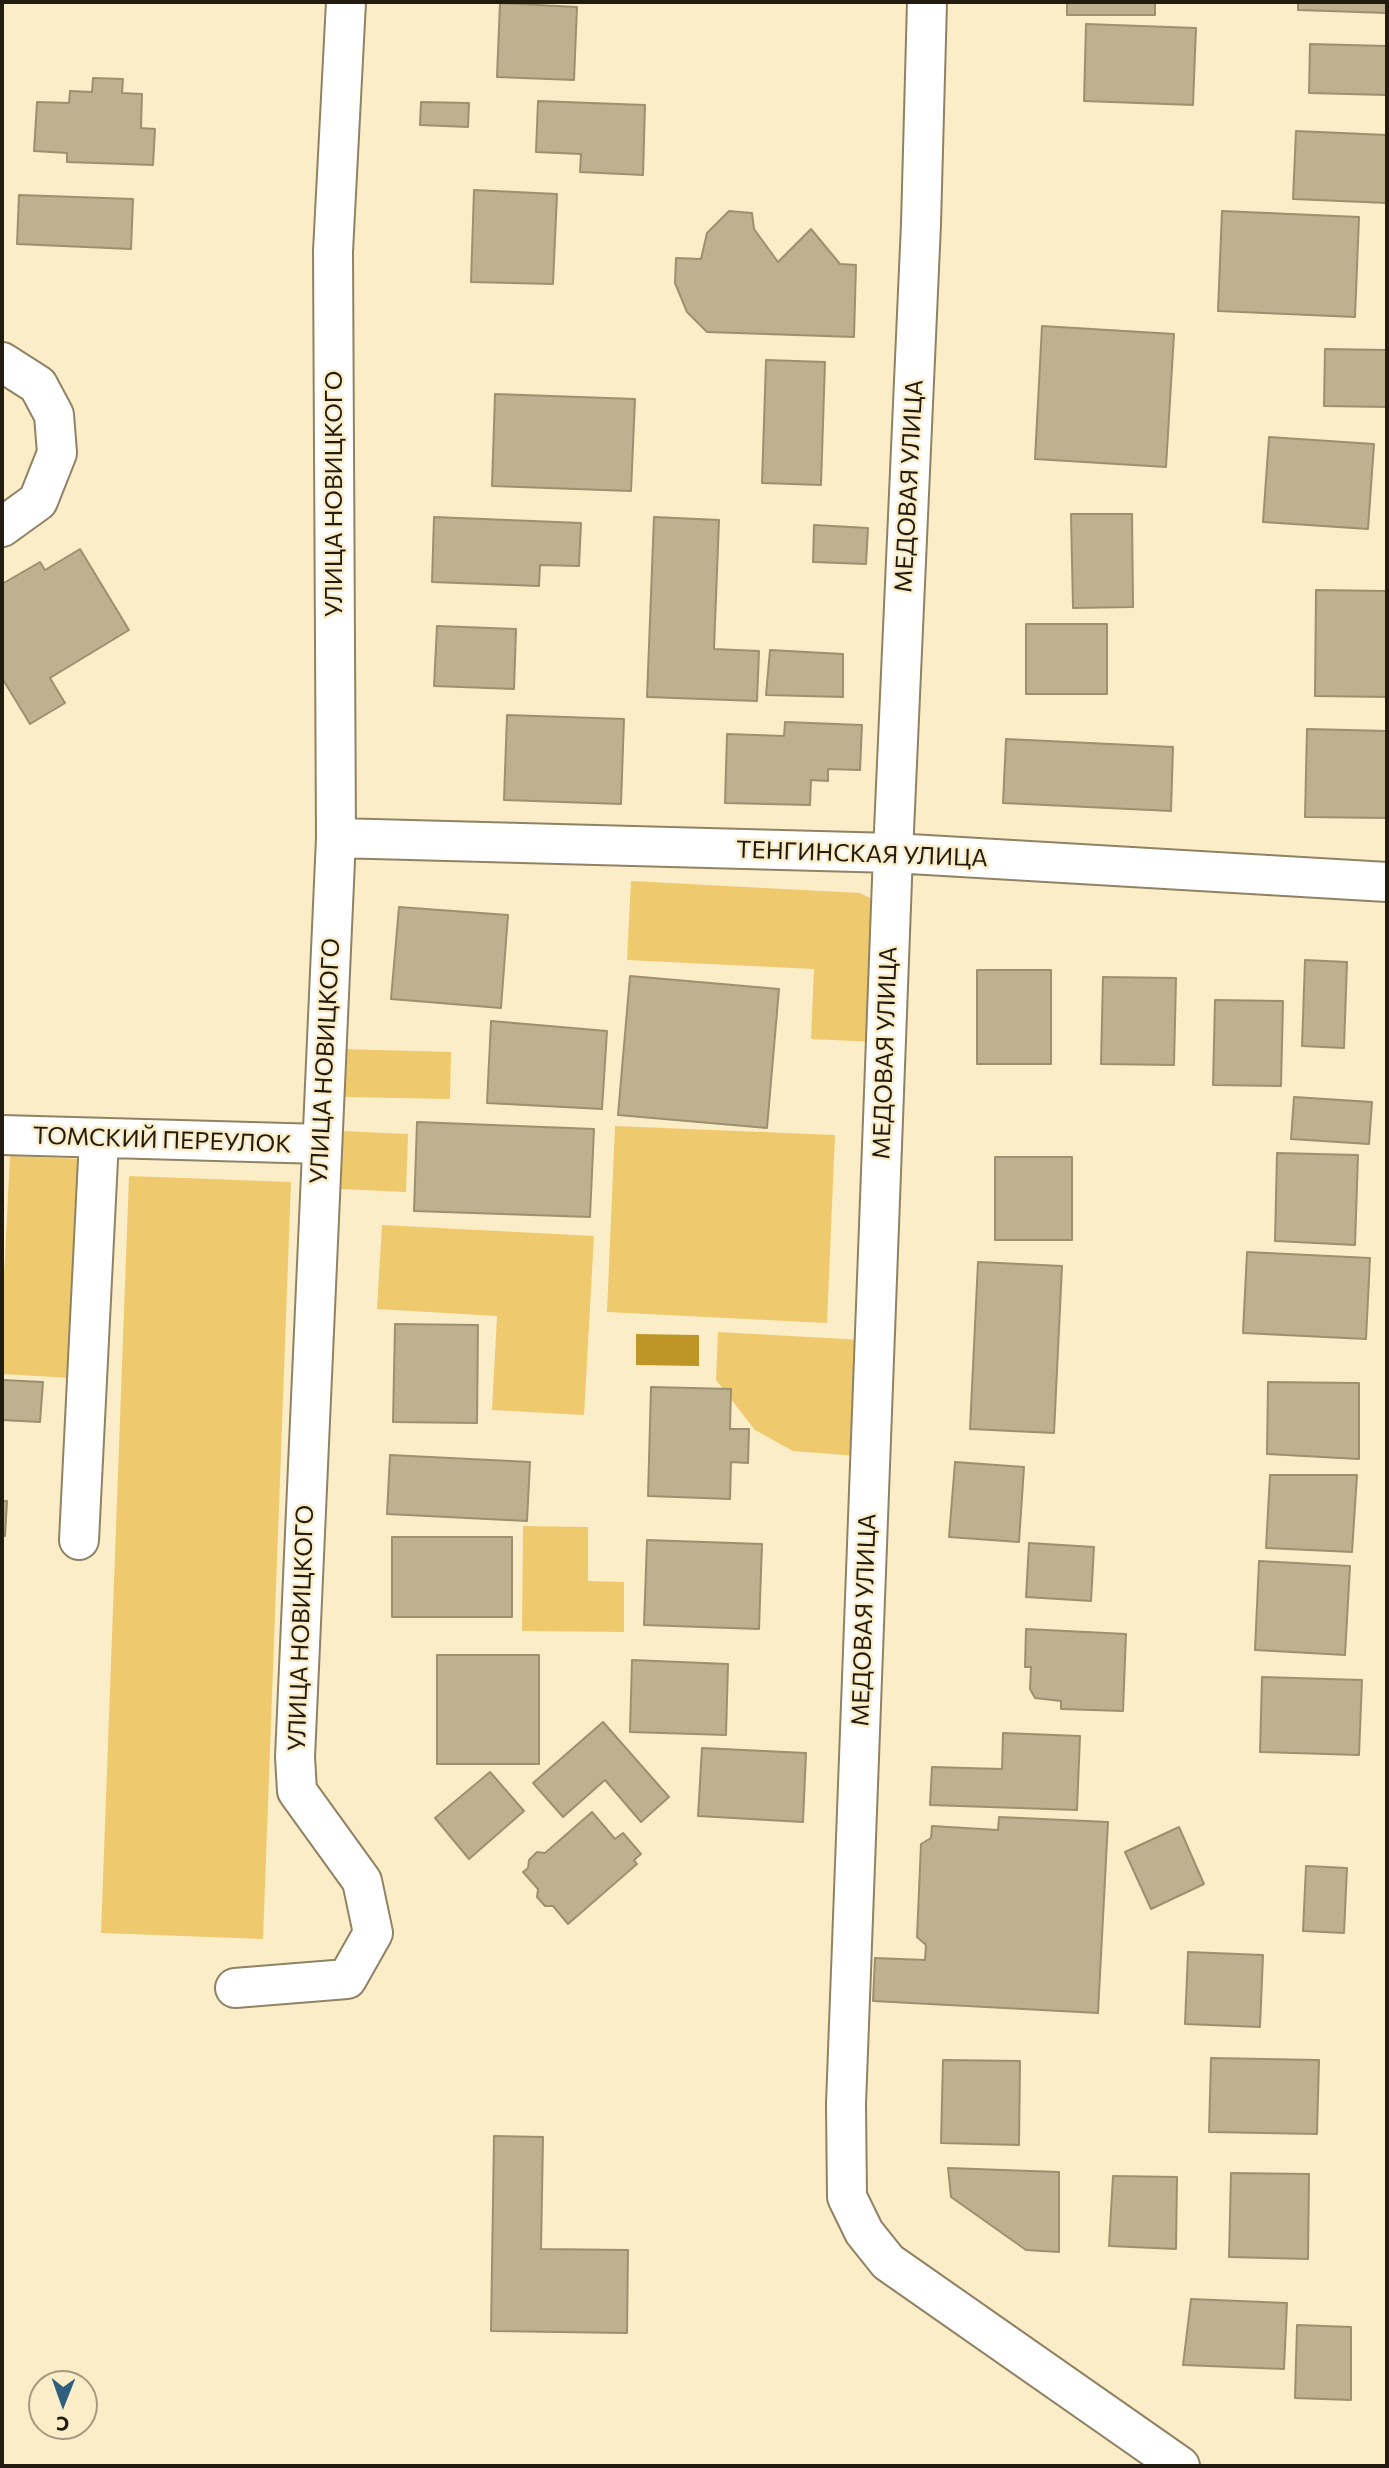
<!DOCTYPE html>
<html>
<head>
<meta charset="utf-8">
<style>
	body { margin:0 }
	#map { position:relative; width:1389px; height:2468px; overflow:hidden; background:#fcedc9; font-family:Commissioner,sans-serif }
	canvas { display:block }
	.frame { position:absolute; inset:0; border:4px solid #221c10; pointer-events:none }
	.north { position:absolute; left:28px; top:2370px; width:70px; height:70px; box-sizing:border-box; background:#fcedc9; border:2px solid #a5997f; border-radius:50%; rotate:181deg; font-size:19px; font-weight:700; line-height:28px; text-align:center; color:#221c10 }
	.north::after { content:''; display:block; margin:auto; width:24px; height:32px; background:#2e5f7d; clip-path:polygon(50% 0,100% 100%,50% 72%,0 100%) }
</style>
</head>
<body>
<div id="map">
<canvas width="1389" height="2468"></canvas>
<div class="frame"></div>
<div class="north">С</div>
</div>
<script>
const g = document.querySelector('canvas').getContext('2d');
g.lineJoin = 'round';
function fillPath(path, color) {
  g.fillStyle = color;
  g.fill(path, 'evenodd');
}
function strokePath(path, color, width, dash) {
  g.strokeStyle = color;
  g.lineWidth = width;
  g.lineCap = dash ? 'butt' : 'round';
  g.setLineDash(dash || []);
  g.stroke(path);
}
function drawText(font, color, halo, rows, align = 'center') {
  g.font = font + ' Commissioner,sans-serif';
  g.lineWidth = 5;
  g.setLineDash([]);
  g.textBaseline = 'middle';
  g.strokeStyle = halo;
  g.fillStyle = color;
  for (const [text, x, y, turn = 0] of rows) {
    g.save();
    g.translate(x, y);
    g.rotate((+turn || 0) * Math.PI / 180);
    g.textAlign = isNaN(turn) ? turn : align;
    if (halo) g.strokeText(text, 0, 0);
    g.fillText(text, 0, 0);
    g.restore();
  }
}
const green = new Path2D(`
	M631 881 860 893 878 902 876 1042 811 1039 814 969 627 960Z
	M342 1049 451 1052 450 1099 341 1097Z
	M615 1126 835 1135 827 1323 607 1312Z
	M342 1131 408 1134 406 1192 340 1189Z
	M10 1156 81 1159 71 1378 2 1374V1316Z
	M129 1176 291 1182 263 1939 101 1933Z
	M382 1225 594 1236 584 1415 492 1410 497 1316 377 1309Z
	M718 1332 864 1340 858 1456 793 1451 755 1430 716 1380Z
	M523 1526 588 1527V1581L624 1582V1632L522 1631Z`);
const water = new Path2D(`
	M636 1334 699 1335V1366L636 1365Z`);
const building = new Path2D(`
	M1067 2H1155V15H1067Z
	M1298 2H1387V13L1298 10Z
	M500 3 577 7 574 80 497 77Z
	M1086 24 1196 28 1193 105 1084 101Z
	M1310 44 1387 46V95L1309 93Z
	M93 78 123 79 122 93 142 94 141 128 155 129 153 165 67 162V153L34 151 37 102 69 103 70 91 92 92Z
	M538 101 645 105 643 175 580 172 581 154 536 152Z
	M421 102 469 103 468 127 420 125Z
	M1296 131 1387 135V203L1293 199Z
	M474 190 557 194 553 284 471 282Z
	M19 195 133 199 131 249 17 244Z
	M729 211 752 213 754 229 778 262 811 229 840 264 856 265 854 337 707 332 687 312 675 283 676 258 701 259 707 233Z
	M1222 211 1359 217 1355 317 1218 311Z
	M1042 326 1174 334 1166 467 1035 459Z
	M1325 349 1387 350V407L1324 406Z
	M766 360 825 362 821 485 762 483Z
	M495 394 635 399 631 491 492 486Z
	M1269 437 1374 444 1368 529 1263 522Z
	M1071 514H1132L1133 607 1073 608Z
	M434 517 581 523 579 566 540 565 539 586 432 582Z
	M654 517 719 520 714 649 759 651 757 701 647 697Z
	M814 525 868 528 866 564 813 562Z
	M80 549 129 630 50 678 65 703 30 724 2 678V584L40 562 45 570Z
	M1316 590 1387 591V697L1315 696Z
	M1026 624H1107V694H1026Z
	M437 626 516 629 514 689 434 686Z
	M770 650 843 654V697L766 695Z
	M507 715 624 719 621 804 504 800Z
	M785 722 862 725 860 770 828 769V781L811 780 810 805 725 803 727 734 784 736Z
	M1307 729 1387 731V818L1305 817Z
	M1006 739 1173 747 1171 811 1003 803Z
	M399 907 508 915 501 1008 391 999Z
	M1305 960 1347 962 1344 1048 1302 1046Z
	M977 970H1051V1064H977Z
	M630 976 779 989 767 1128 618 1115Z
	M1103 977 1176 978 1174 1065 1101 1064Z
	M1215 1000 1283 1001 1281 1086 1213 1085Z
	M491 1021 607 1031 602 1109 487 1103Z
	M1294 1097 1372 1102 1369 1144 1291 1139Z
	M417 1122 594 1129 590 1217 414 1211Z
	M1277 1153 1358 1155 1355 1245 1275 1241Z
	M995 1157H1072V1240H995Z
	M1247 1252 1370 1258 1366 1339 1243 1333Z
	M978 1262 1062 1266 1054 1433 970 1429Z
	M395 1324 478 1325 477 1423 393 1422Z
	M2 1380 43 1382 40 1422 2 1420Z
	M1268 1382 1359 1383V1459L1267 1454Z
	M651 1387 731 1389 730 1429H749L748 1463 731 1462 730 1499 648 1496Z
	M390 1455 530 1462 527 1521 387 1514Z
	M955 1462 1024 1467 1019 1542 949 1537Z
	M1270 1475H1357L1352 1552 1266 1548Z
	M2 1501H7L5 1536H2Z
	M392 1537H512V1617H392Z
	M647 1540 762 1544 759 1629 644 1625Z
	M1029 1543 1094 1547 1091 1601 1026 1597Z
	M1259 1561 1350 1566 1345 1655 1255 1650Z
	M1026 1629 1126 1634 1123 1711 1061 1709V1701L1035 1698 1030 1689 1031 1667H1025Z
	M437 1655H539V1764H437Z
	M632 1660 728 1664 726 1735 630 1732Z
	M1262 1677 1362 1680 1359 1755 1260 1752Z
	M603 1722 669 1797 641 1822 605 1780 563 1817 533 1783Z
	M1003 1733 1080 1736 1077 1810 930 1805 932 1767 1002 1769Z
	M702 1748 806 1753 803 1822 698 1816Z
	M490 1772 524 1811 469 1859 435 1818Z
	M592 1812 615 1839 623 1833 641 1854 634 1860 637 1864 568 1924 553 1906H545L537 1897 538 1889 523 1872 528 1868 529 1860 537 1852 545 1853Z
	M999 1817 1108 1822 1098 2013 873 2001 875 1958 925 1960 926 1945 917 1937 921 1844 931 1838 932 1826 998 1830Z
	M1179 1827 1204 1884 1151 1909 1125 1852Z
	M1306 1866 1347 1868 1344 1933 1303 1931Z
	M1188 1952 1263 1955 1260 2027 1185 2024Z
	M1211 2058 1319 2060 1317 2134 1209 2132Z
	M943 2060 1020 2061 1019 2145 941 2143Z
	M494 2136 543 2137 541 2249 628 2250 627 2333 491 2331Z
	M948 2168 1059 2172V2252L1026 2250 951 2197Z
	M1231 2173 1309 2174 1308 2259 1229 2257Z
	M1113 2176 1177 2177 1176 2249 1109 2246Z
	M1191 2299 1287 2303 1284 2369 1183 2365Z
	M1297 2325 1351 2327V2400L1295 2398Z`);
const minor = new Path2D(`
	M927 2 921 224 893 853 846 2104 847 2197 864 2232 888 2262 1180 2466
	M2 362 38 385 54 415 57 453 38 501 2 527
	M336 838 893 853 1387 882
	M2 1135 322 1144
	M79 1540 99 1139
	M235 1988 347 1979 373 1933 362 1881 297 1791 295 1757 336 838 333 251 346 2`);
const streetNames = [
	["МЕДОВАЯ УЛИЦА",909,486,-87],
	["УЛИЦА НОВИЦКОГО",334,494,-90],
	["ТЕНГИНСКАЯ УЛИЦА",862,854,2],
	["МЕДОВАЯ УЛИЦА",885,1053,-88],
	["УЛИЦА НОВИЦКОГО",325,1061,-87],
	["ТОМСКИЙ ПЕРЕУЛОК",162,1140,2],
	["МЕДОВАЯ УЛИЦА",864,1620,-88],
	["УЛИЦА НОВИЦКОГО",301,1628,-88]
];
fillPath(green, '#eec96e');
fillPath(water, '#be9627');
fillPath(building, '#bfb08f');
strokePath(building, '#9d906f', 2);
strokePath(minor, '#908262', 42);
strokePath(minor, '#fff', 38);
drawText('24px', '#221c10', '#fcedc9', streetNames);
</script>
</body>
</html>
